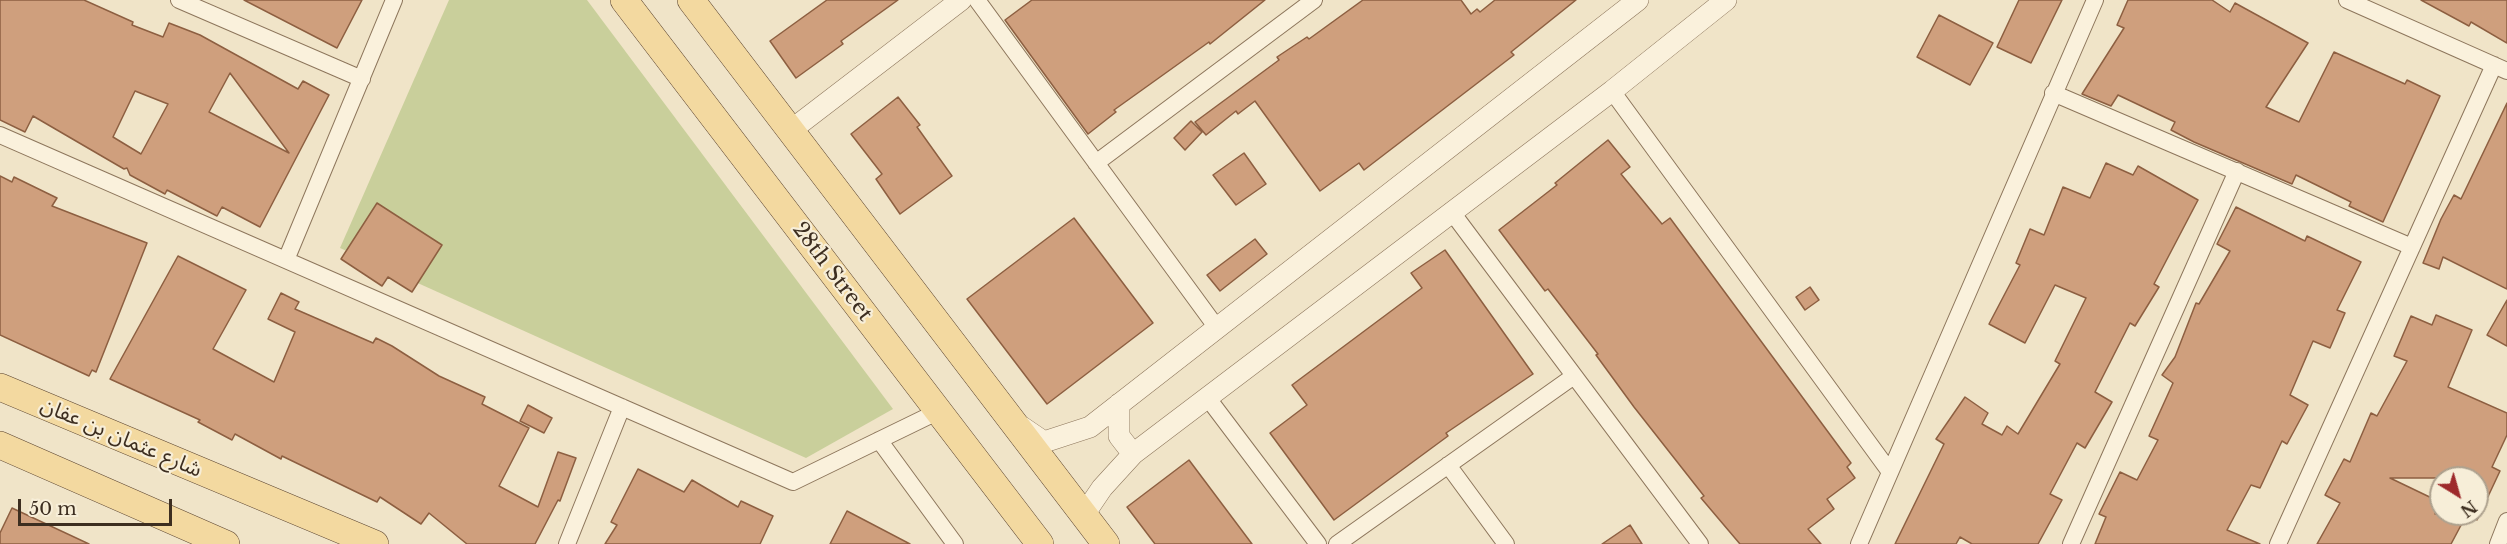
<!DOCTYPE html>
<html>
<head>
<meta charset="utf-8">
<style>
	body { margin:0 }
	#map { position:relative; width:2507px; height:544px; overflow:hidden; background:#f0e4c8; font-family:"Libre Baskerville",serif }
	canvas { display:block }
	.north { position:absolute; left:2429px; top:466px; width:60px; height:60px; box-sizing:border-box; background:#f7eed8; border:2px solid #ada18e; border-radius:50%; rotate:143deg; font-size:16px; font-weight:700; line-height:24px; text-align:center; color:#3d2e20 }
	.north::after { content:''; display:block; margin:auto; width:21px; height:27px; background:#9e2a2b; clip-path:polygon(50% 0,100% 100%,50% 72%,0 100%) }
	.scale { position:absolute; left:18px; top:499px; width:154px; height:27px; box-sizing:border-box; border:3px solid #3d2e20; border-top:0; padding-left:8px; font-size:18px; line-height:21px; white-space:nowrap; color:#3d2e20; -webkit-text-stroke:4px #f7eed8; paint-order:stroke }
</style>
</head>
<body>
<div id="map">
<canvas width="2507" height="544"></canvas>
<div class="north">N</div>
<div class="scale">50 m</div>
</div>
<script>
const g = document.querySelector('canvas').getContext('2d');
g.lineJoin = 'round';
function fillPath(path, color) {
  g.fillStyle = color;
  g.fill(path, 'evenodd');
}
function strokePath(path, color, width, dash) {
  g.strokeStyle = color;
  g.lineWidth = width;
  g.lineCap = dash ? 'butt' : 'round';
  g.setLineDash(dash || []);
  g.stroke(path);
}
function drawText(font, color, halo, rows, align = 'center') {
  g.font = font + ' "Libre Baskerville","Noto Sans Arabic",serif';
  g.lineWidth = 4.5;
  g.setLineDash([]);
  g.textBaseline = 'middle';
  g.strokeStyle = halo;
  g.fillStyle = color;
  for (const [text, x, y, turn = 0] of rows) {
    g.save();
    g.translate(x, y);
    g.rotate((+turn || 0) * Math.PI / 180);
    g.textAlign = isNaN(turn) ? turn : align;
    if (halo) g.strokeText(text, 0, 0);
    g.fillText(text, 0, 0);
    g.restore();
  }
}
const green = new Path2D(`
	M449 0H587L893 409 806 458 340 248Z`);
const building = new Path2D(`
	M0 0H84L133 22 132 25 163 37 169 23 200 35 298 89 303 81 329 95 260 227 222 207 217 216 167 190 165 194 130 175 127 168 124 169 33 116 25 132 0 120ZM230 73 289 153 209 112ZM135 91 168 104 141 154 113 137Z
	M244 0H362L337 48Z
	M827 0H898L841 41 843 44 796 78 770 41Z
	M1032 0H1265L1210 44 1209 42 1114 110 1116 112 1088 134 1005 20Z
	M1363 0H1461L1471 14 1477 9 1480 12 1495 0H1576L1511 52 1514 55 1364 170 1359 163 1320 191 1255 101 1238 114 1236 111 1206 135 1195 122 1279 60 1277 57 1307 37 1309 39Z
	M2019 0H2062L2031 63 1997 47Z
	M2128 0H2212L2230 12 2235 3 2308 43 2266 107 2299 122 2334 52 2405 84 2407 80 2440 96 2383 222 2349 206 2351 202 2296 175 2292 184 2194 142 2171 130 2175 122 2118 95 2111 106 2082 94 2124 28 2117 25Z
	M2421 0H2507V43L2471 22 2469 26Z
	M1939 15 1993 43 1970 85 1917 57Z
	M898 97 920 125 917 127 952 176 900 214 876 179 882 174 851 134Z
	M2507 103V289L2443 257 2439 269 2423 263 2441 219 2454 195 2461 199Z
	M1191 121 1202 132 1185 150 1174 138Z
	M1608 140 1630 167 1621 174 1662 224 1670 218 1851 463 1847 467 1855 478 1827 499 1834 509 1808 529 1821 544H1740L1701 498 1704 496 1634 407 1596 355 1598 354 1548 289 1545 291 1499 230 1557 185 1555 183Z
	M1244 153 1266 184 1236 205 1213 175Z
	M2106 163 2133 175 2138 166 2198 200 2154 284 2159 287 2135 326 2130 323 2095 392 2112 402 2085 448 2077 443 2050 494 2062 500 2038 544H1972L1960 537 1956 544H1895L1944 444 1936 439 1965 397 1988 413 1982 424 2002 435 2007 426 2018 434 2060 364 2055 361 2086 298 2055 285 2025 343 1989 324 2020 265 2016 263 2030 229 2044 235 2063 187 2090 198Z
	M0 176 12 182 14 177 57 198 52 206 147 243 96 372 92 370 89 376 0 335Z
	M377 203 442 245 412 292 388 277 382 286 341 259Z
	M2236 207 2305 241 2307 236 2361 262 2337 310 2345 313 2330 348 2313 341 2290 395 2308 405 2287 444 2282 441 2260 488 2251 485 2227 530 2260 544H2095L2106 517 2099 514 2120 472 2137 480 2158 440 2149 436 2173 383 2162 375 2175 357 2196 303 2199 304 2230 251 2217 244Z
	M1074 218 1153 323 1047 404 967 299Z
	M1255 239 1267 254 1220 291 1207 275Z
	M1445 250 1533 374 1446 433 1448 436 1334 520 1270 433 1307 405 1292 385 1422 288 1411 273Z
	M178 256 246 290 213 349 274 382 295 332 268 319 281 293 299 302 295 309 373 343 376 338 392 346 439 376 485 397 482 404 529 428 499 486 538 507 558 452 576 458 560 501 558 500 535 544H467L429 513 421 524 380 497 377 502 282 456 281 459 235 434 232 440 198 422 200 420 110 379Z
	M1810 287 1819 300 1805 310 1796 297Z
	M2507 300V346L2487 335Z
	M2436 315 2472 330 2448 387 2507 413V435L2492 467 2500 471 2477 520V478H2390L2440 502 2435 514H2467L2451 544H2317L2340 503 2325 495 2344 459 2350 462 2371 413 2377 416 2407 361 2394 356 2411 316 2432 325Z
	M528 405 552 418 544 433 520 421Z
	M1189 460 1252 544H1155L1127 507Z
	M638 469 684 492 692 480 738 507 741 501 773 516 760 544H605L617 525 611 522Z
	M12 508 89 544H0V533Z
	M847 511 910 544H830Z
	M1630 525 1642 544H1602Z`);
const minor = new Path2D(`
	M179 0 362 79
	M977 0 1217 328
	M2347 0 2507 71
	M1612 91 1890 472
	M2053 93 2412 247
	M0 135 793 482 939 411
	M1096 163 1314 0
	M1451 211 1700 544
	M286 260 394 0
	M1207 397 1318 544
	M879 440 955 544
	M1448 465 1506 544
	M567 544 622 407
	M1337 544 1574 376
	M1859 544 2095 0
	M2071 544 2237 171
	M2278 544 2494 65
	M2498 544 2507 521`);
const tertiary = new Path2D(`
	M790 131 961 0
	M1119 404V436L1133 454
	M1022 427 1044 442 1090 427 1638 0
	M1083 516 1102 488 1133 454 1612 91 1726 0`);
const primary = new Path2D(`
	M624 0 1040 544
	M691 0 1106 544
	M0 387 375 544
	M0 445 226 544`);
const streetNames = [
	["28th Street",832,272,53],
	["شارع عثمان بن عفان",121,438,23]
];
fillPath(green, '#c9cf9b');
fillPath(building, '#cf9f7d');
strokePath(building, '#8d5f41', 1.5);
strokePath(minor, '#8d765c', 18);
strokePath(tertiary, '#8d765c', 22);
strokePath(primary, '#5b4430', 28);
strokePath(minor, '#faf1dc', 16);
strokePath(tertiary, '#faf1dc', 21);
strokePath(primary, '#f3d9a0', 27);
drawText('21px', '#3d2e20', '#f7eed8', streetNames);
</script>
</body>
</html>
